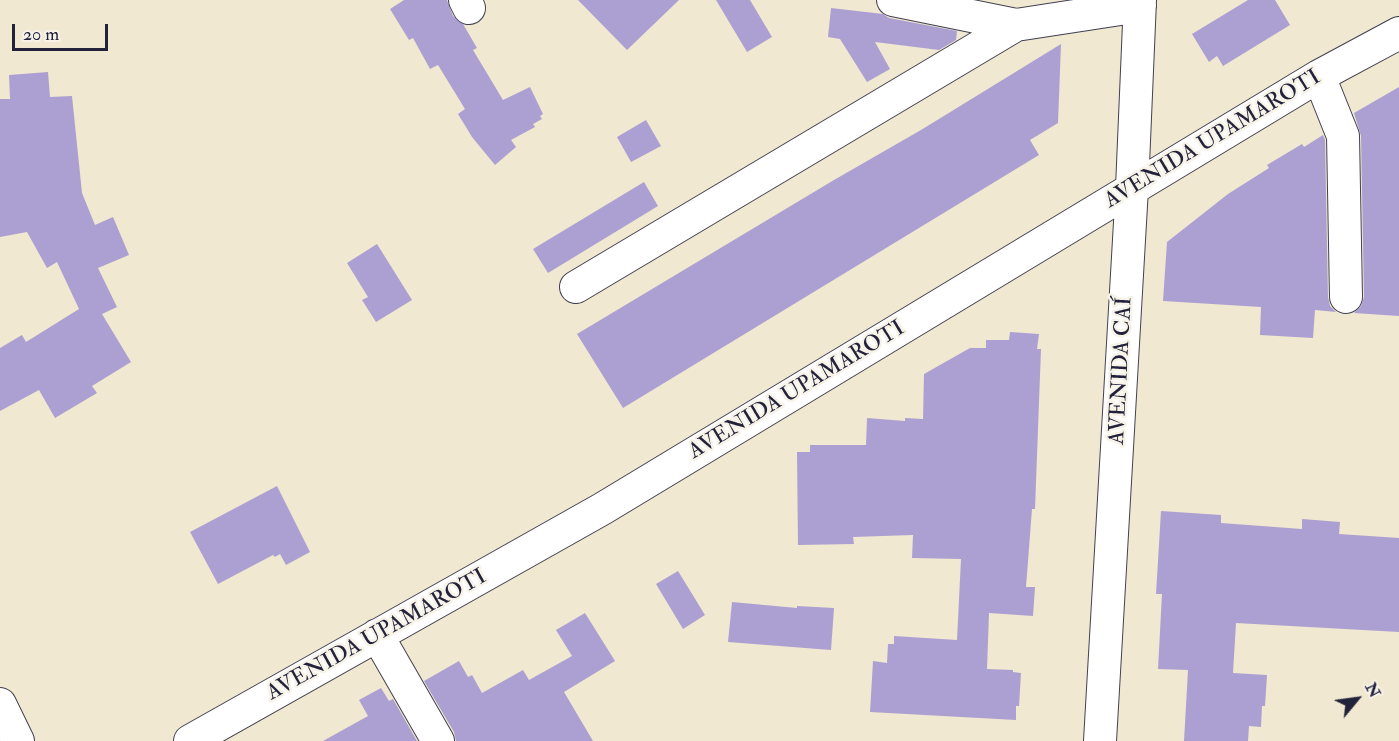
<!DOCTYPE html>
<html>
<head>
<meta charset="utf-8">
<style>
	body { margin:0 }
	#map { position:relative; width:1399px; height:741px; overflow:hidden; background:#f0e8d0; font-family:"IM FELL Double Pica",serif }
	canvas { display:block }
	.north { position:absolute; left:1327px; top:669px; width:60px; height:60px; -webkit-text-stroke:4px #f7f3e8; paint-order:stroke; rotate:61deg; font-size:16px; font-weight:700; line-height:24px; text-align:center; color:#22223b }
	.north::after { content:''; display:block; margin:auto; width:21px; height:27px; background:#22223b; clip-path:polygon(50% 0,100% 100%,50% 72%,0 100%) }
	.scale { position:absolute; left:12px; top:24px; width:96px; height:27px; box-sizing:border-box; border:3px solid #22223b; border-top:0; padding-left:8px; font-size:18px; line-height:21px; white-space:nowrap; color:#22223b; -webkit-text-stroke:4px #f7f3e8; paint-order:stroke }
</style>
</head>
<body>
<div id="map">
<canvas width="1399" height="741"></canvas>
<div class="north">N</div>
<div class="scale">20 m</div>
</div>
<script>
const g = document.querySelector('canvas').getContext('2d');
g.lineJoin = 'round';
function fillPath(path, color) {
  g.fillStyle = color;
  g.fill(path, 'evenodd');
}
function strokePath(path, color, width, dash) {
  g.strokeStyle = color;
  g.lineWidth = width;
  g.lineCap = dash ? 'butt' : 'round';
  g.setLineDash(dash || []);
  g.stroke(path);
}
function drawText(font, color, halo, rows, align = 'center') {
  g.font = font + ' "IM FELL Double Pica",serif';
  g.lineWidth = 5;
  g.setLineDash([]);
  g.textBaseline = 'middle';
  g.strokeStyle = halo;
  g.fillStyle = color;
  for (const [text, x, y, turn = 0] of rows) {
    g.save();
    g.translate(x, y);
    g.rotate((+turn || 0) * Math.PI / 180);
    g.textAlign = isNaN(turn) ? turn : align;
    if (halo) g.strokeText(text, 0, 0);
    g.fillText(text, 0, 0);
    g.restore();
  }
}
const building = new Path2D(`
	M404 0H447L453 16 463 24 477 48 473 50 503 100 530 87 543 114 540 116 542 119 533 124 535 127 511 140 516 147 495 165 472 137 458 114 465 109 438 65 430 69 413 38 409 40 390 9Z
	M578 0H679L627 50Z
	M716 0H750L772 37 747 52Z
	M1248 0H1275L1290 25 1223 66 1217 56 1209 62 1192 34Z
	M831 8 883 14 889 18 957 31 956 40 939 50 875 42 890 69 867 82 840 39 828 37Z
	M1061 44 1058 123 1030 140 1039 155 623 408 577 334 834 180 921 130Z
	M48 72 50 97 72 96 82 193 95 225 113 217 129 255 98 268 117 307 102 314 131 362 92 386 97 393 55 418 39 390 0 411V348L22 335 26 342 79 309 57 262 47 268 27 232 0 237V99H10L9 75Z
	M1399 87V316L1354 313 1361 306 1364 297 1361 136 1354 113Z
	M646 120 661 146 631 162 617 137Z
	M1323 135 1325 140 1328 297 1330 306 1336 312 1315 310 1313 338 1260 335 1261 307 1163 301 1167 242 1228 194 1269 168 1267 165 1302 144 1304 147Z
	M644 182 658 206 548 273 533 249Z
	M377 244 412 300 376 322 362 300 368 297 347 263Z
	M1010 332 1039 334 1037 349H1041L1035 509H1032L1026 587H1035L1033 616 989 613 987 669 1013 670V672L1021 673 1019 706H1016V720L870 712 873 661 887 663 888 644H894V636L957 640 961 559 912 558 913 535 853 537 854 544 798 545 797 452H810V445H866L867 418 905 421V418L923 419 924 374 970 348H986V340H1009Z
	M277 486 310 552 286 565 280 554 275 557 273 555 218 584 190 532Z
	M1161 511 1221 515V523L1302 529V519L1340 522 1339 534 1399 538V632L1236 623 1233 673 1267 675 1265 706H1262L1261 727 1249 726 1248 741H1184L1188 670 1158 669 1162 594H1156Z
	M678 571 705 615 683 629 656 584Z
	M732 602 797 608V606L834 608 831 650 728 642Z
	M585 613 615 661 564 692 593 741H456L454 732 424 681 459 661 468 677 472 675 482 693 523 670 529 680 572 656 556 630Z
	M381 688 389 701 393 699 417 741H323L368 716 359 700Z`);
const minor = new Path2D(`
	M465 0 469 8
	M893 0 1016 25
	M1319 76 1343 136 1346 297
	M576 287 1016 25 1140 6
	M377 635 438 741
	M0 704 18 741
	M190 741 602 509 1319 76 1399 33
	M1100 741 1132 188 1140 0`);
const streetNames = [
	["AVENIDA UPAMAROTI",1213,140,-31],
	["AVENIDA CAÍ",1122,371,-87],
	["AVENIDA UPAMAROTI",797,391,-31],
	["AVENIDA UPAMAROTI",377,636,-29]
];
fillPath(building, '#aca0d2');
strokePath(minor, '#414051', 34);
strokePath(minor, '#fff', 32);
drawText('22px', '#22223b', '#f7f3e8', streetNames);
</script>
</body>
</html>
